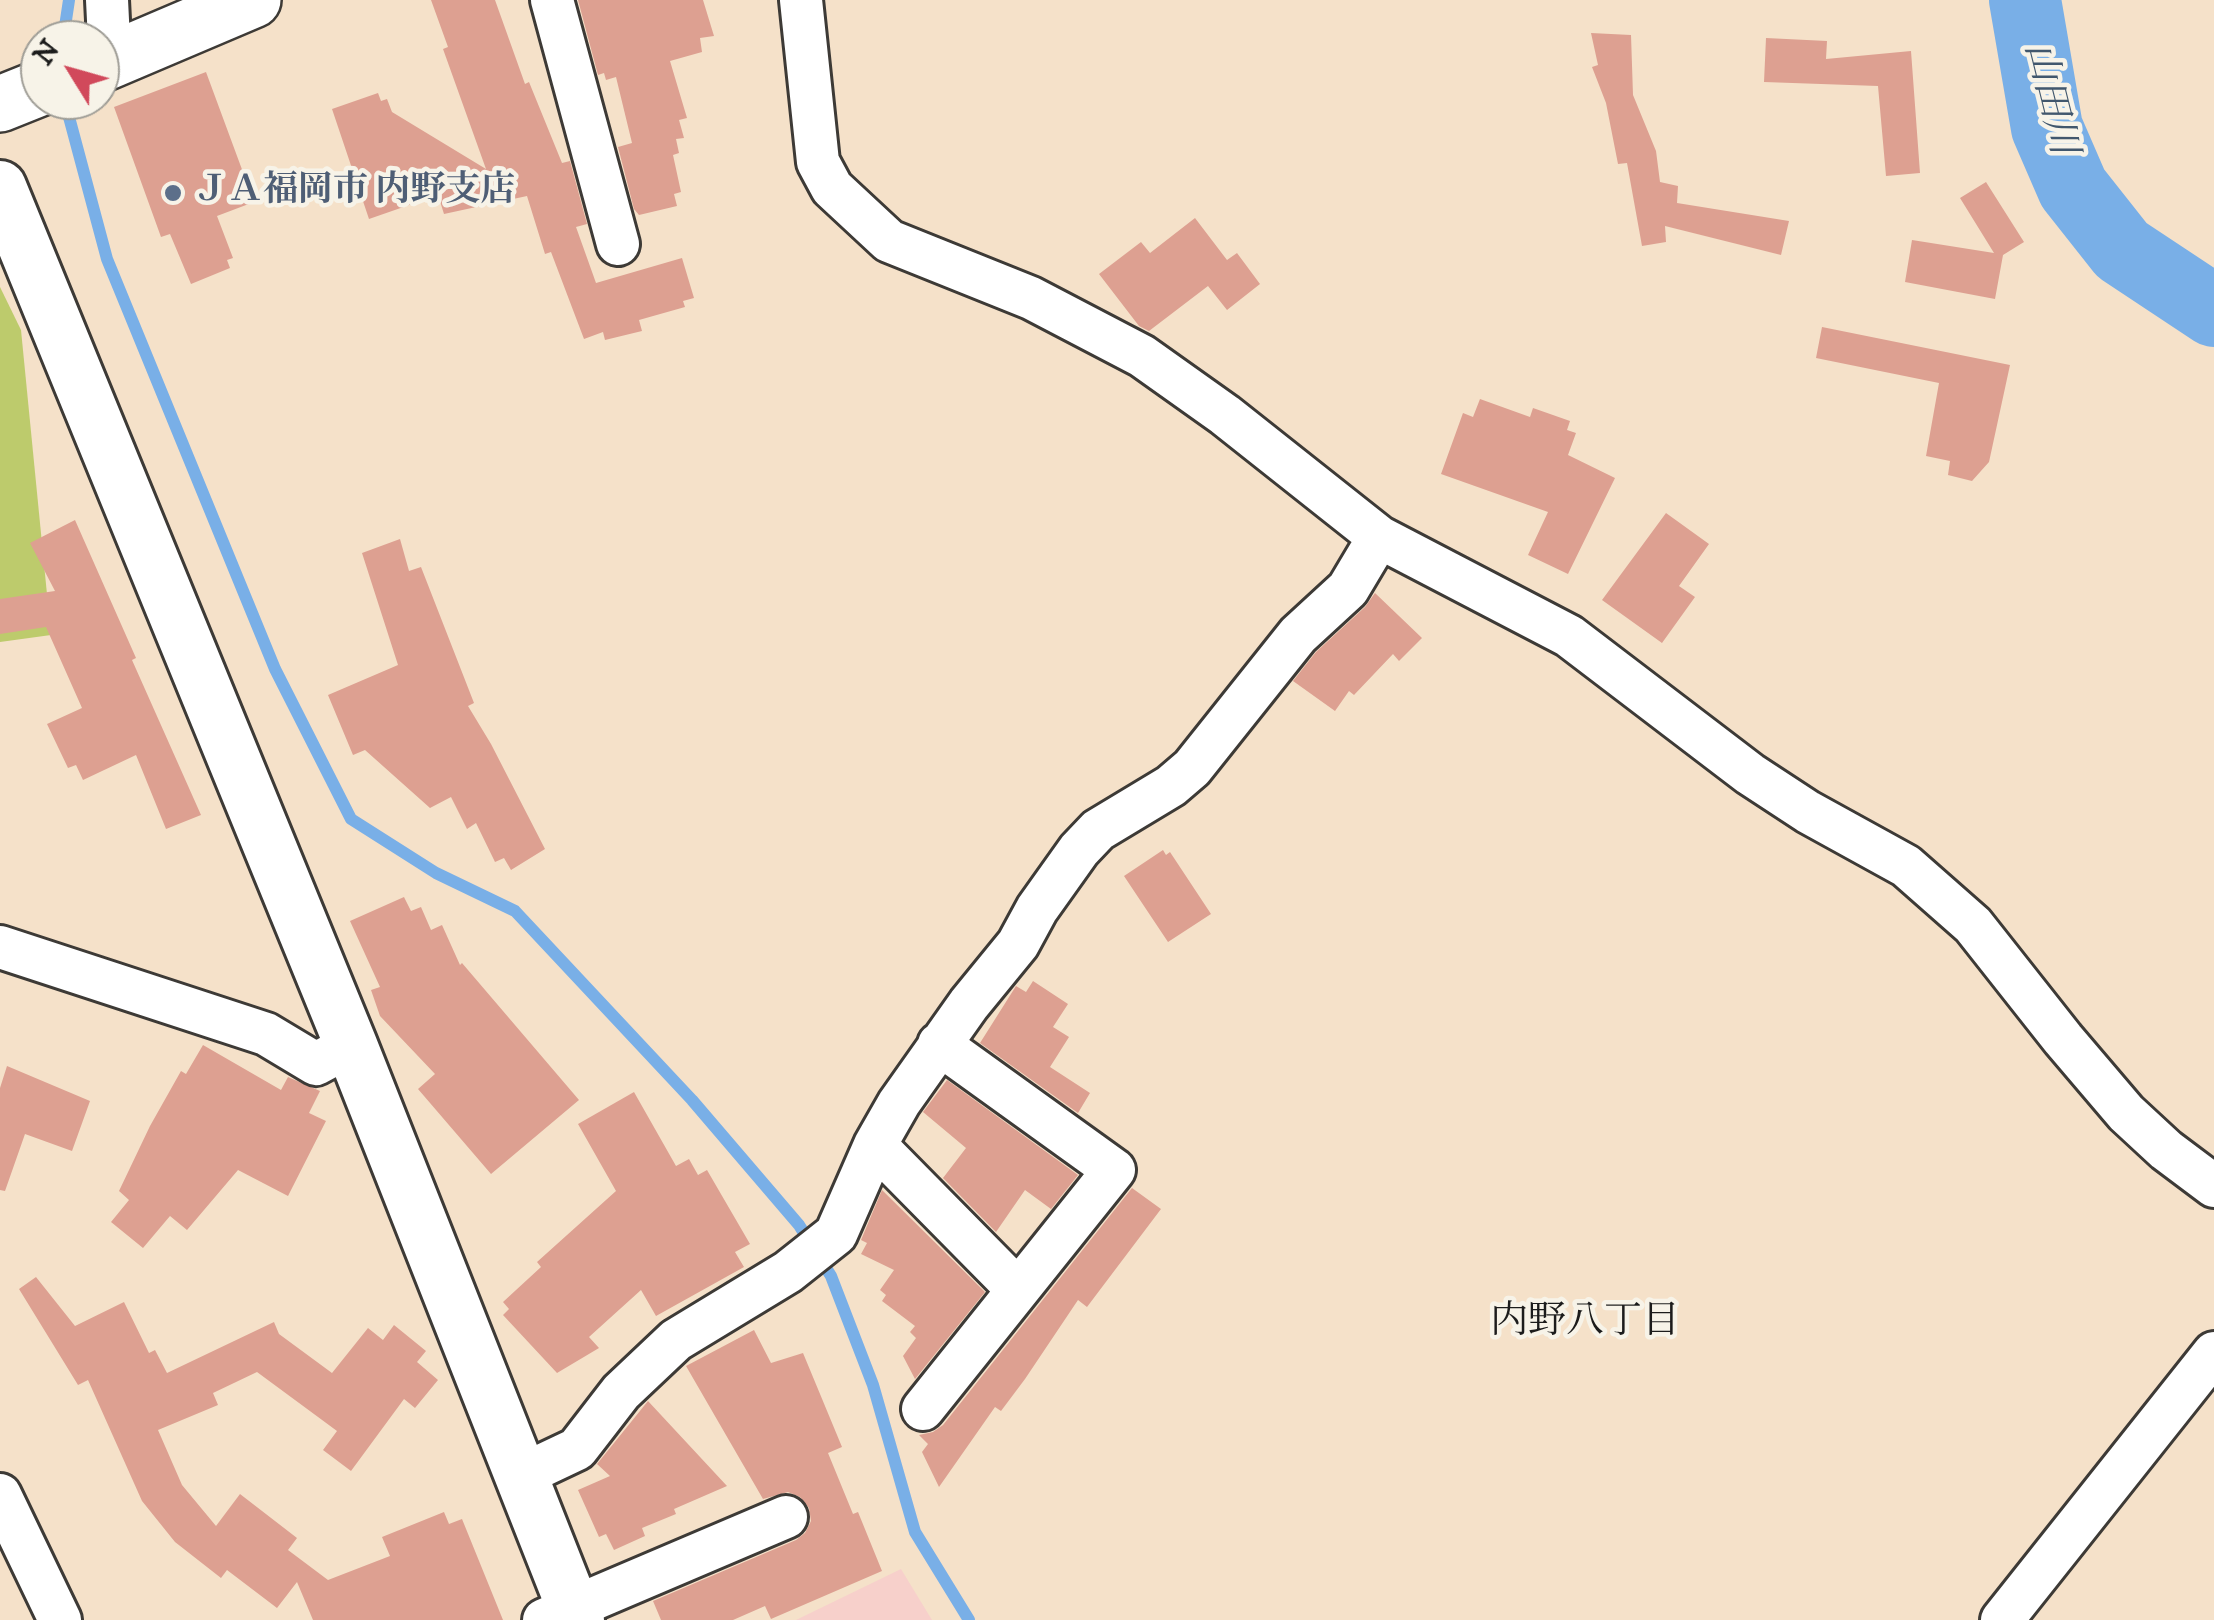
<!DOCTYPE html>
<html>
<head>
<meta charset="utf-8">
<style>
	body { margin:0 }
	#map { position:relative; width:2214px; height:1620px; overflow:hidden; background:#f5e1c9; font-family:"IM FELL DW Pica",serif }
	canvas { display:block }
	.north { position:absolute; left:20px; top:20px; width:100px; height:100px; box-sizing:border-box; background:#f7f3e8; border:2px solid #9f9d96; border-radius:50%; rotate:307deg; font-size:28px; font-weight:700; line-height:40px; text-align:center; color:#1c1c1c }
	.north::after { content:''; display:block; margin:auto; width:35px; height:45px; background:#d1495b; clip-path:polygon(50% 0,100% 100%,50% 72%,0 100%) }
</style>
</head>
<body>
<div id="map">
<canvas width="2214" height="1620"></canvas>
<div class="north">N</div>
</div>
<script>
const g = document.querySelector('canvas').getContext('2d');
g.lineJoin = 'round';
function fillPath(path, color) {
  g.fillStyle = color;
  g.fill(path, 'evenodd');
}
function strokePath(path, color, width, dash) {
  g.strokeStyle = color;
  g.lineWidth = width;
  g.lineCap = dash ? 'butt' : 'round';
  g.setLineDash(dash || []);
  g.stroke(path);
}
function drawText(font, color, halo, rows, align = 'center') {
  g.font = font + ' "IM FELL DW Pica","Noto Serif JP",serif';
  g.lineWidth = 9;
  g.setLineDash([]);
  g.textBaseline = 'middle';
  g.strokeStyle = halo;
  g.fillStyle = color;
  for (const [text, x, y, turn = 0] of rows) {
    g.save();
    g.translate(x, y);
    g.rotate((+turn || 0) * Math.PI / 180);
    g.textAlign = isNaN(turn) ? turn : align;
    if (halo) g.strokeText(text, 0, 0);
    g.fillText(text, 0, 0);
    g.restore();
  }
}
const built = new Path2D(`
	M901 1569 932 1620H796Z`);
const green = new Path2D(`
	M0 287 21 330 51 635 0 642Z`);
const stream = new Path2D(`
	M63 40 69 0
	M68 100 69 117 107 259 275 669 351 819 436 873 515 911 692 1100 799 1225 831 1276 873 1385 915 1532 969 1620`);
const river = new Path2D(`
	M2025 0 2047 128 2073 188 2122 250 2214 311`);
const building = new Path2D(`
	M431 0H495L525 84 529 82 562 163 570 161 587 224 576 227 596 283 682 258 694 298 683 301 685 307 639 320 642 331 605 340 603 332 584 339 551 252 545 254 527 196 444 214 438 195 369 219 332 109 378 93 381 101 387 99 392 112 486 169 443 49 448 47Z
	M578 0H703L714 36 700 38 702 52 670 61 687 118 679 120 684 138 676 139 679 153 673 155 681 192 674 194 677 206 639 215 634 209 618 147 632 143 616 77 606 80 604 73 598 75Z
	M1591 33 1631 35 1633 95 1656 151 1660 182 1678 186 1677 203 1789 221 1781 255 1665 226 1666 242 1642 246 1627 163 1618 164 1606 103 1592 67 1598 65Z
	M1766 38 1827 41 1826 59 1911 51 1920 173 1886 176 1878 86 1764 82Z
	M206 72 254 202 217 216 233 258 227 260 230 268 191 284 170 234 161 237 114 107Z
	M1986 182 2024 242 2003 255 1995 299 1905 282 1912 240 1994 253 1960 198Z
	M1195 218 1227 260 1237 253 1260 284 1227 310 1208 286 1149 331 1139 326 1099 274 1141 242 1150 253Z
	M1822 327 2010 365 1989 462 1972 481 1948 475 1950 461 1926 456 1939 383 1816 358Z
	M1480 399 1530 417 1533 408 1570 421 1567 430 1576 433 1568 455 1615 478 1568 574 1528 555 1548 512 1441 474 1463 413 1473 417Z
	M1666 513 1709 544 1679 586 1695 597 1662 643 1602 600Z
	M75 520 136 658 132 660 201 815 166 829 136 755 83 780 76 765 68 768 47 724 82 708 46 627 0 634V599L55 591 30 543Z
	M400 539 409 571 421 567 474 703 468 706 491 744 545 849 511 870 504 858 495 862 476 823 467 829 451 797 430 808 365 750 353 755 328 695 398 665 362 553Z
	M1375 593 1422 638 1399 661 1393 654 1354 695 1349 691 1335 711 1293 681 1316 652 1365 607Z
	M1163 850 1166 855 1170 852 1211 914 1168 942 1124 876Z
	M404 897 411 911 421 907 431 930 442 925 460 965 462 963 579 1100 491 1174 418 1089 435 1074 380 1016 371 990 380 987 350 921Z
	M1033 981 1068 1004 1053 1027 1069 1037 1050 1067 1090 1093 1078 1113 980 1043 1016 986 1026 992Z
	M203 1045 281 1090 288 1077 320 1091 309 1113 326 1121 288 1196 238 1170 187 1230 170 1216 143 1248 111 1222 129 1200 119 1191 150 1126 181 1071 186 1074Z
	M7 1066 90 1101 72 1151 25 1134 5 1191 0 1190V1088Z
	M947 1080 1078 1175 1051 1209 1025 1190 996 1232 943 1178 966 1148 923 1112Z
	M634 1092 676 1166 689 1159 698 1175 707 1170 750 1244 735 1252 744 1267 656 1316 641 1290 589 1337 599 1348 557 1373 503 1315 509 1309 503 1302 541 1267 537 1262 616 1191 578 1124Z
	M1132 1188 1161 1209 1087 1307 1078 1300 1025 1379 1001 1411 995 1407 939 1487 922 1452 928 1444 919 1435 933 1432 943 1425Z
	M882 1190 985 1292 915 1379 903 1356 916 1338 910 1332 915 1326 882 1301 886 1295 880 1290 894 1270 861 1254 867 1243 861 1240Z
	M36 1277 75 1326 124 1302 149 1353 155 1350 167 1373 274 1322 279 1334 332 1373 368 1328 383 1340 394 1325 426 1351 417 1362 438 1380 415 1408 404 1399 351 1471 323 1450 337 1431 257 1372 213 1393 218 1405 158 1430 182 1485 216 1526 240 1494 297 1538 288 1550 328 1580 390 1556 382 1537 444 1512 449 1524 462 1519 503 1620H313L297 1582 277 1608 227 1570 221 1578 175 1542 142 1501 88 1380 78 1385 19 1289Z
	M754 1330 771 1363 803 1353 842 1447 828 1453 853 1514 858 1512 882 1571 771 1619 765 1606 733 1620H661L653 1601 796 1540 805 1533 811 1521 809 1508 800 1497 788 1492 763 1499 686 1366Z
	M648 1401 727 1486 674 1509 676 1514 642 1528 645 1536 614 1550 606 1534 599 1537 578 1490 610 1476 597 1464Z`);
const minor = new Path2D(`
	M107 0 110 61
	M552 0 618 244
	M801 0 818 162 832 188 889 241 1031 298 1142 356 1225 415 1379 537 1569 636 1750 774 1808 812 1906 866 1973 925 2063 1039 2126 1113 2166 1150 2214 1186
	M0 947 266 1034 316 1064 351 1045
	M875 1145 1017 1289
	M923 1409 1114 1170 939 1044
	M520 1476 577 1449 621 1392 676 1340 788 1272 836 1234 875 1145 899 1103 969 1004 1018 944 1037 909 1079 850 1098 830 1171 786 1192 768 1298 635 1348 589 1379 537
	M0 1495 60 1620
	M544 1620 786 1517
	M2002 1620 2214 1353`);
const tertiary = new Path2D(`
	M0 187 351 1045 578 1620`);
const primary = new Path2D(`
	M100 65 253 0
	M0 104 40 88`);
const markers = [
	[173,193,10,"#5c6f8a"]
];
const serviceNames = [
	["ＪＡ福岡市 内野支店",193,193]
];
const waterNames = [
	["山田川",2048,99,76]
];
const neighbourhoodNames = [
	["内野八丁目",1585,1324]
];
fillPath(built, '#f7d0cb');
fillPath(green, '#bdcb6c');
strokePath(stream, '#79afe7', 12);
strokePath(river, '#79afe7', 72);
fillPath(building, '#dda091');
strokePath(minor, '#3d3a36', 48);
strokePath(tertiary, '#3d3a36', 58);
strokePath(primary, '#3d3a36', 60);
strokePath(minor, '#fff', 42);
strokePath(tertiary, '#fff', 52);
strokePath(primary, '#fff', 55);
for (const [x, y, r, color] of markers) {
  const dot = new Path2D();
  dot.arc(x, y, r, 0, 2 * Math.PI);
  g.fillStyle = color;
  g.fill(dot);
  strokePath(dot, '#f7f3e8', 4);
}
drawText('bold 35px', '#4e5e75', '#f7f3e8', serviceNames, 'left');
drawText('italic 38px', '#41576d', '#f7f3e8', waterNames);
drawText('38px', '#1c1c1c', '#f7f3e8', neighbourhoodNames);
</script>
</body>
</html>
